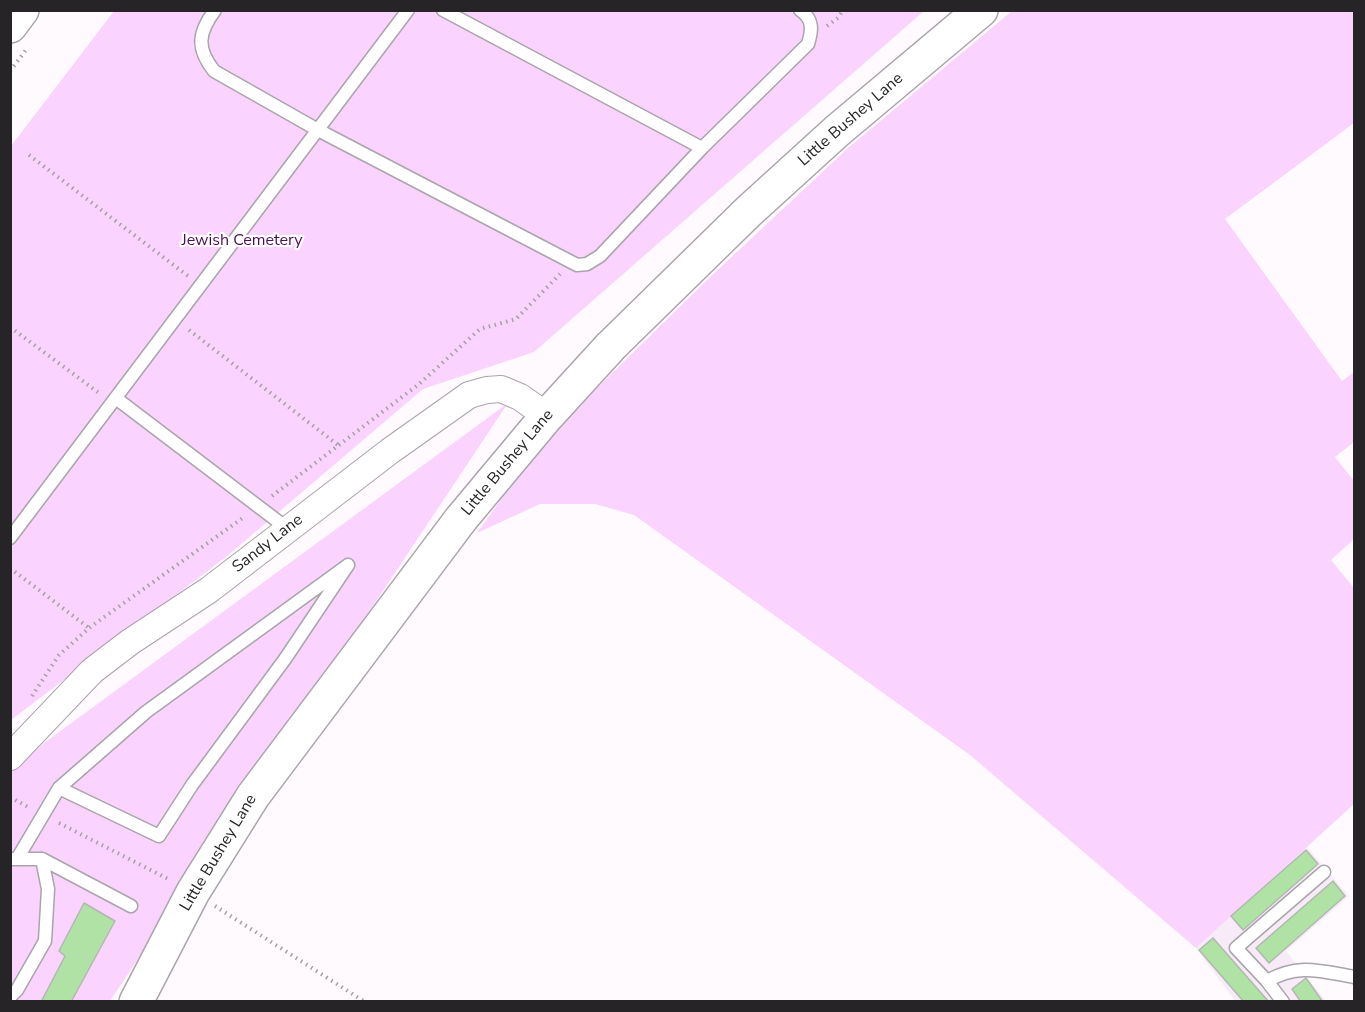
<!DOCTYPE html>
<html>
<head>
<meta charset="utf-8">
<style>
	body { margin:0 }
	#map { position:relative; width:1365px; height:1012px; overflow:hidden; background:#fefafe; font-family:"Nunito Sans",sans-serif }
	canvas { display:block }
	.frame { position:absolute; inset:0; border:12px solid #272427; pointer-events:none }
</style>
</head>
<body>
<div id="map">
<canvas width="1365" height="1012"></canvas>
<div class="frame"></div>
</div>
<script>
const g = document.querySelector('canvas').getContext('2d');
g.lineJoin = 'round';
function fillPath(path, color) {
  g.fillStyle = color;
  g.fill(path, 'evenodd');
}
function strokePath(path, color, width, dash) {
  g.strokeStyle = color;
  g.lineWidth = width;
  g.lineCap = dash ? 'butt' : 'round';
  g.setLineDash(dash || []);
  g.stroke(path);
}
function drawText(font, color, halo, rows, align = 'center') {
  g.font = font + ' "Nunito Sans",sans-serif';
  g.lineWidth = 4.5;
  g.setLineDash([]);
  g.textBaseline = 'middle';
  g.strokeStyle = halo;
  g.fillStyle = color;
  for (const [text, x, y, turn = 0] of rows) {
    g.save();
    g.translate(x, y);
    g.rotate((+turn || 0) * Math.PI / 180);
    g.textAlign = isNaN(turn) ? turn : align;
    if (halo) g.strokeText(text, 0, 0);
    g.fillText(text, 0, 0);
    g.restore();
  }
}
const built = new Path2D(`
	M1306 846 1349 896 1286 951 1326 1001H1235L1196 948Z`);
const green = new Path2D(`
	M114 11H924L534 352 423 389 226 557 11 720V146Z
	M1012 11H1354V123L1225 219 1342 381 1354 372V442L1335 457 1354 481V539L1331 560 1354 588V804L1196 948 970 755 634 515 595 504H540L477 533 542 442 707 280 848 148Z
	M508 403 110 1001H11L10 768Z`);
const building = new Path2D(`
	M1306 850 1318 864 1243 930 1231 916Z
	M1333 881 1345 896 1269 963 1256 948Z
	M84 903 115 921 71 1002H41L65 956 59 951Z
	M1213 938 1269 1002H1244L1199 950Z
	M1306 978 1323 1002H1301L1292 989Z`);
const path = new Path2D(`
	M827 26 838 18 843 10
	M10 71 26 50
	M29 155 188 276
	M10 327 99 393
	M189 330 338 445
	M272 496 419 384 480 329 516 319 560 274
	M10 568 89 628
	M32 696 59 655 89 628 244 517
	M10 797 28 807
	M59 823 170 880
	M215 906 365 1002`);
const lane = new Path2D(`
	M215 10C198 33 196 48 214 71L318 130 577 265 587 264 600 256 702 148 808 44C812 31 814 19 800 10
	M443 10 702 148
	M117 399 288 529
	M10 538 408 10
	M17 859 59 788 146 712 348 565 285 659 192 785 159 836 59 788
	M42 859 131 906
	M1324 872 1236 948 1267 981C1299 963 1320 971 1354 977
	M1267 981 1283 1002
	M10 997 17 990 45 941 48 889 42 859H12`);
const street = new Path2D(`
	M10 757 92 671 130 642 209 590 390 451 469 395 487 390 501 389 520 397 547 416`);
const secondary = new Path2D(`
	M136 1002 193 892 253 796 461 519 547 416 611 346 749 211 837 131 981 10`);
const highway = new Path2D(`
	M10 26 22 10`);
const streetNames = [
	["Little Bushey Lane",851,120,-41],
	["Little Bushey Lane",508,463,-50],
	["Sandy Lane",268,544,-38],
	["Little Bushey Lane",219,853,-59]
];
const parkNames = [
	["Jewish Cemetery",242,241]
];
fillPath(built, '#f7ebf8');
fillPath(green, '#fad3fe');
fillPath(building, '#afe2a4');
strokePath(building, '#b2b8b1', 1.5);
strokePath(lane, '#aaa4ab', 15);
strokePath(street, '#aaa4ab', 28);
strokePath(secondary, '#aaa4ab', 36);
strokePath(highway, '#aaa4ab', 36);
strokePath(path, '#a4a1a4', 4, [1.5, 4.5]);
strokePath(lane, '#fff', 12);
strokePath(street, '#fff', 26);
strokePath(secondary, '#fff', 33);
strokePath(highway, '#fff', 33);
drawText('16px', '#272427', '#fff', streetNames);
drawText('16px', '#4d0d55', '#fff', parkNames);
</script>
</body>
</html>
